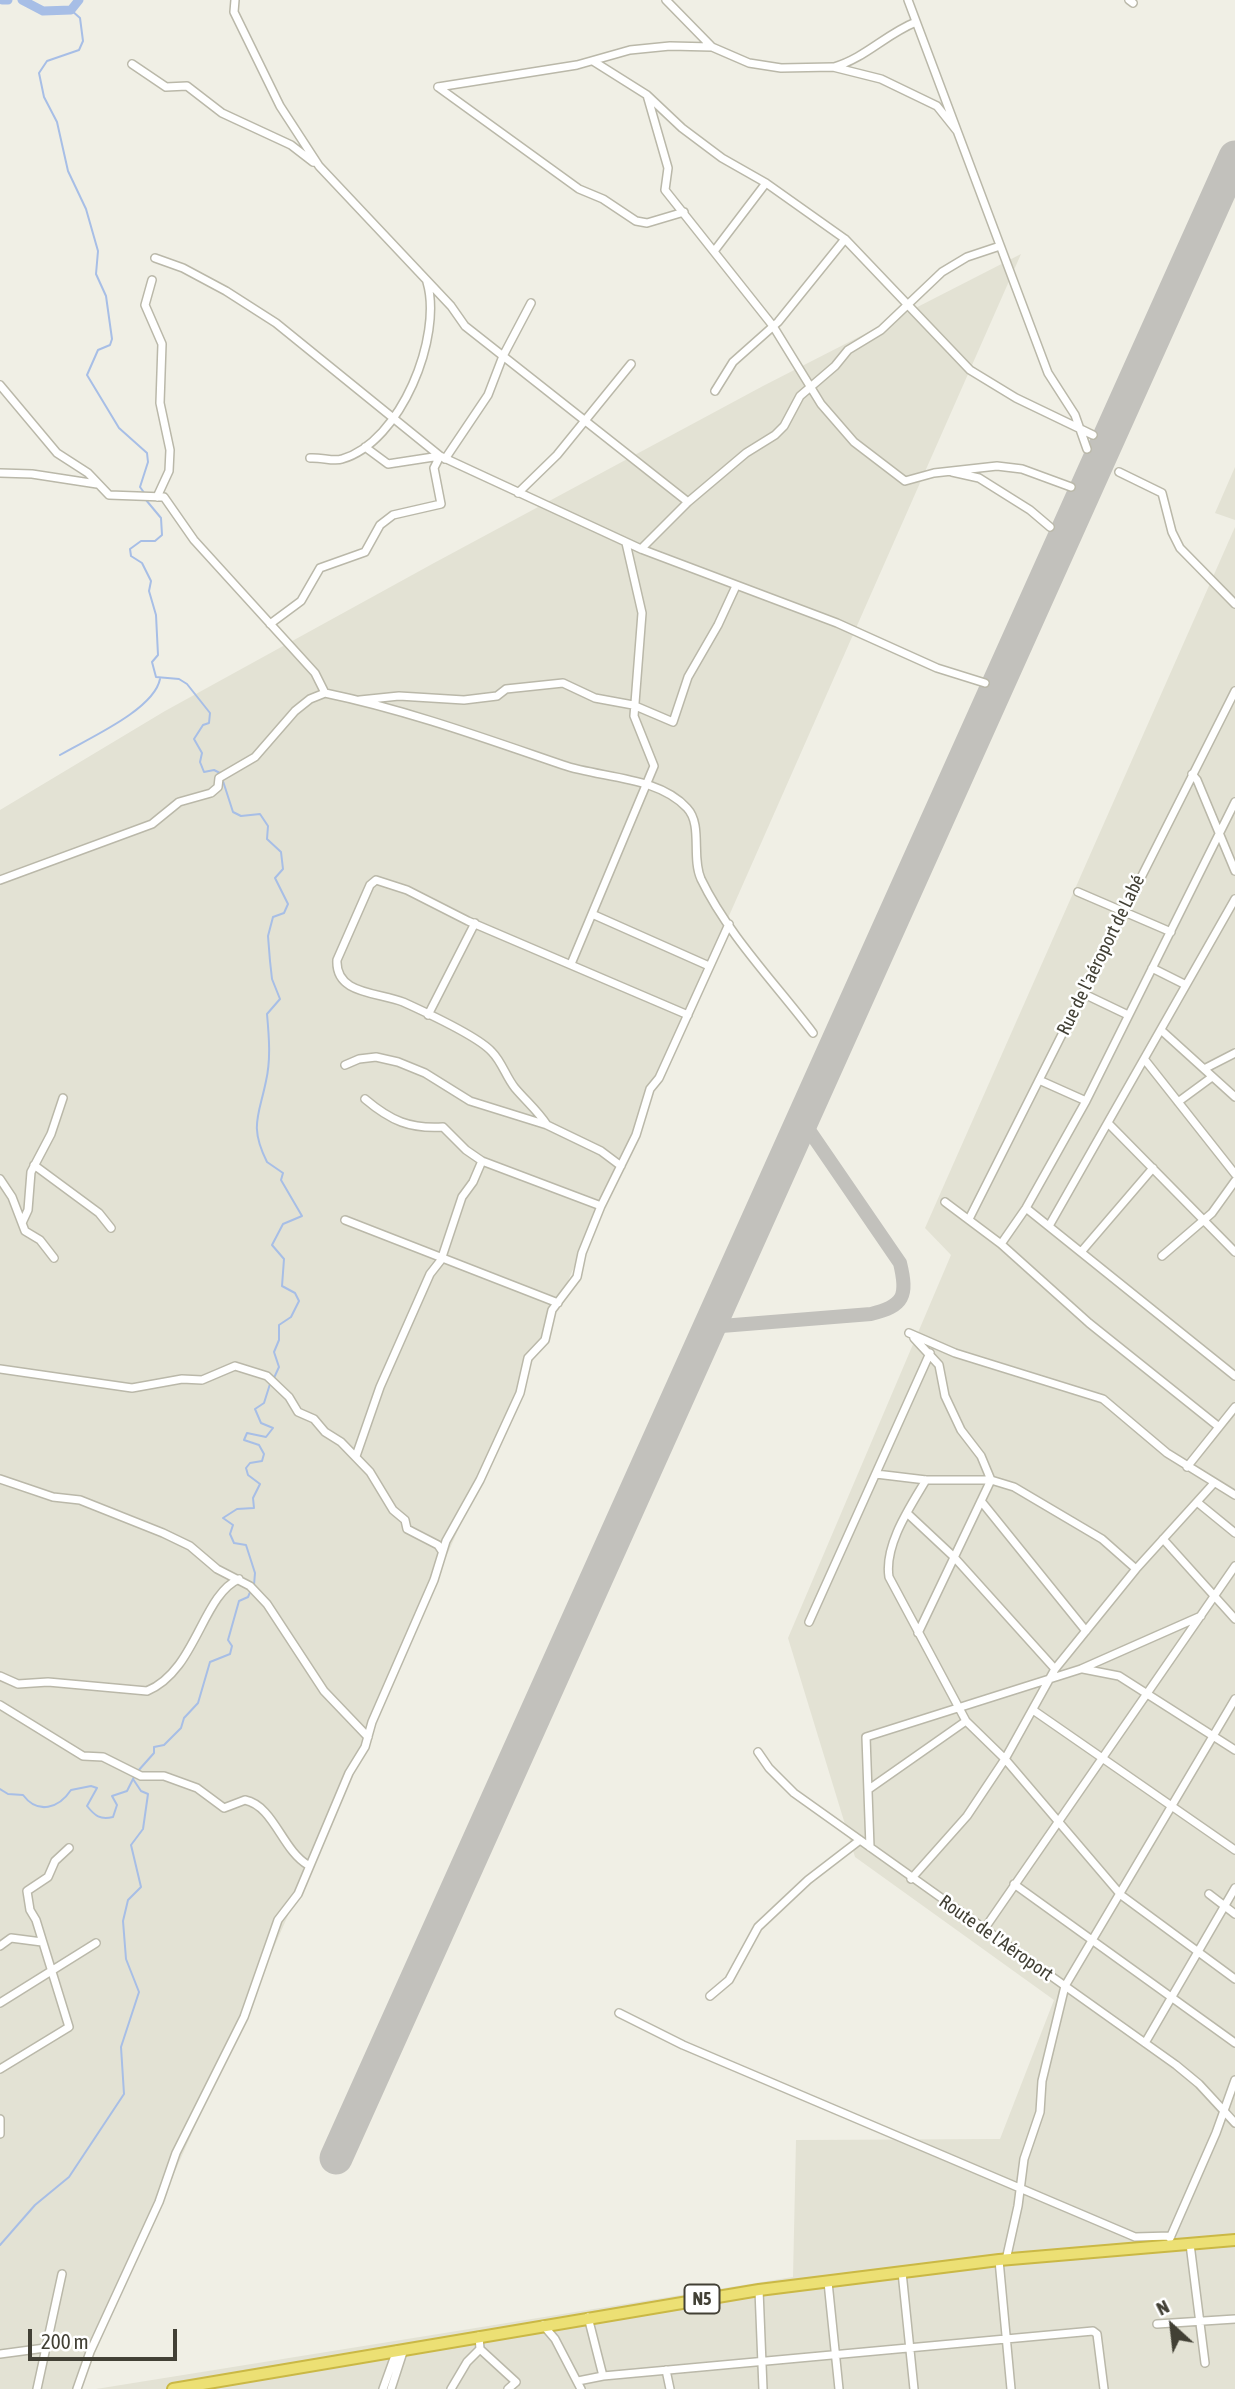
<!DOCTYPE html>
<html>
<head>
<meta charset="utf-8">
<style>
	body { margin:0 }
	#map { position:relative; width:1235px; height:2389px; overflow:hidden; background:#f0efe5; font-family:"Asap Condensed",sans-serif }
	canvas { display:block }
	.north { position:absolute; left:1137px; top:2291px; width:70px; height:70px; -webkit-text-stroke:5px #fff; paint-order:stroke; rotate:333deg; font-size:19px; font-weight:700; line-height:28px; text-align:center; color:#424035 }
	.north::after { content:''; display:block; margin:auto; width:24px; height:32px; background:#424035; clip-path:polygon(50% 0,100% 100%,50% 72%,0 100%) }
	.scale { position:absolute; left:28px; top:2329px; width:149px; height:32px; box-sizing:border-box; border:4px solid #424035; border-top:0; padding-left:9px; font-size:21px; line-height:24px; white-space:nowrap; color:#424035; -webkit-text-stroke:5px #fff; paint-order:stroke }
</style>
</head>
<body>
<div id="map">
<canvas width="1235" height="2389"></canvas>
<div class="north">N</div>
<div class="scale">200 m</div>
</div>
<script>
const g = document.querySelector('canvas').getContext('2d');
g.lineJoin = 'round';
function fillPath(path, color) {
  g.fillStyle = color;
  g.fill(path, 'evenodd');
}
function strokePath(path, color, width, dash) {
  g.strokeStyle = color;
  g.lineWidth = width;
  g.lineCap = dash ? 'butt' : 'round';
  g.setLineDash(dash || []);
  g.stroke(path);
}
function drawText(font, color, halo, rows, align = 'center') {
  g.font = font + ' "Asap Condensed",sans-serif';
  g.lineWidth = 5;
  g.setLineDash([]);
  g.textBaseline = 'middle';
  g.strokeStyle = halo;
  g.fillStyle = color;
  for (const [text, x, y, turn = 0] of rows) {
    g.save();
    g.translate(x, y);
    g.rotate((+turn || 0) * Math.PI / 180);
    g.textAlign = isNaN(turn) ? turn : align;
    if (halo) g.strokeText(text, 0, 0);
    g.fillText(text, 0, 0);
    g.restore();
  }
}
const residential = new Path2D(`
	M1021 254 79 2389H0V810L165 711 434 563 763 386Z
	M1235 467V520L1215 513Z
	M1235 527V2389H96L793 2277 796 2140 1000 2139 1054 2000 855 1857 788 1638 951 1255 925 1228Z`);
const stream = new Path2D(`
	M71 10 80 18 83 41 79 50 47 61 39 73 44 97 57 122 68 171 86 209 98 251 96 274 106 296 112 339 110 345 98 350 87 375 119 428 147 453 148 462 140 487 145 494
	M146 500 161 518 162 535 155 541H141L130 549 131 556 142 563 151 581 149 591 156 615 158 655 152 662 156 677 179 679 187 684 210 713 209 723 203 725 194 739 202 753 200 762 204 772 214 770 220 773
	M60 755C87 739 154 710 160 679
	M222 778 233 812 241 816 260 814 268 826 267 839 281 852 283 869 275 878 288 904 284 913 273 917 268 936 270 961 272 979 280 999 267 1014C269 1036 271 1060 266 1081 259 1116 249 1126 267 1162L283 1173 281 1180 302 1216 283 1224 272 1245 284 1259 282 1286 295 1293 299 1301 291 1317 279 1325V1340L274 1352 279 1367 273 1380
	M254 1585 255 1573 246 1545 234 1543 230 1534 233 1525 223 1518 237 1509 254 1508 253 1498 260 1484 248 1475 246 1468 250 1463 262 1461 264 1454 259 1445 244 1440 247 1433 266 1437 273 1428 261 1423 255 1409 264 1403 270 1384
	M138 1771 154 1753V1747L164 1745 181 1728 184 1718 198 1703 210 1662 230 1654 232 1646 228 1640 239 1601 248 1597 251 1590
	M0 1789 8 1794 23 1795C38 1815 59 1808 71 1790L91 1786 97 1788 87 1806C95 1816 100 1820 113 1817L117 1805 112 1796 127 1791 135 1775
	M0 2245 35 2205 69 2177 124 2094 121 2047 139 1992 126 1959 123 1921 128 1900 141 1887 131 1845 143 1829 148 1794 141 1791 133 1779`);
const river = new Path2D(`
	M2 0H8
	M22 0 43 11 71 10 79 0`);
const taxiway = new Path2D(`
	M709 1327 871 1314C904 1306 908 1296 900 1263L802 1120`);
const runway = new Path2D(`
	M336 2158 1235 157`);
const minor = new Path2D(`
	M235 0 234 12 280 106 319 166 451 306 465 326 688 502
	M666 0 711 46
	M908 0 1048 373 1075 415 1087 449
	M1129 0 1133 3
	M593 61 647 95 682 128 722 158 766 183 845 239 970 370 1016 398 1093 435
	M132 64 166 87 187 86 222 113 291 145 313 162
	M834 67C865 58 886 34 916 22
	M438 87 577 65 630 50 670 46 712 47 749 63 781 68 833 67 881 79 937 106 957 131
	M438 87 579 189 603 199 636 221 647 223 684 212
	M647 95 668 168 665 190 773 326 821 404 854 442 905 481 934 473 997 466 1022 469 1071 487
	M715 250 766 183
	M155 258 183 268 226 291 276 323 440 456 641 549 837 623 937 668 985 683
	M152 280 145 305 162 344 160 403 170 450 169 471 157 497
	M0 385 57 453 88 473 109 495 164 497 194 540 315 673 325 693C407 710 484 738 563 765 600 778 658 776 687 808 703 825 691 857 701 879 728 935 776 984 813 1033
	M715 391 733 362 778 322 845 239
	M365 447 388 464 440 456
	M310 458C321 457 334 462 342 459 401 442 443 336 427 282
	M445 459 488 395 503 356 531 303
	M952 472 979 478 1030 510 1050 527
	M1119 472 1162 493 1172 532 1180 548 1235 604
	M0 473 32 474 97 484
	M518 493 557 455 631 364
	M641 549 688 502 746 453 775 435 784 426 800 396 835 366 848 350 881 330 942 272 967 257 1000 246
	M270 624 301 601 320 568 365 552 380 525 393 515 441 504 434 468 440 456
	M360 700 399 696 464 700 497 696 506 689 563 683 595 698 633 705 673 722 688 677 718 625 736 586
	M1192 774 1197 780 1235 871
	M0 880 152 824 179 802 211 793 218 787 219 778 255 757 295 711 310 699 325 693
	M1078 892 1171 932
	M592 914 709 966
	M571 964 654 766 634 716 642 613 626 543
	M1152 968 1186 985
	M1082 993 1128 1015
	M428 1015 475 923
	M1161 1030 1235 1097
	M1145 1060 1235 1174
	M345 1065 359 1059 376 1057 398 1062 425 1073 470 1101 547 1125 601 1151 621 1166
	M1204 1069 1235 1053
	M1039 1080 1086 1101
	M365 1099C391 1121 410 1129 443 1127L466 1150 482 1161 601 1206
	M1178 1102 1212 1077
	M1108 1123 1235 1252
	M547 1125C538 1111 526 1101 515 1088 506 1077 502 1062 492 1052 478 1036 425 1012 403 1002 379 992 335 995 337 960L370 885 376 880 407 890 468 921 688 1015
	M34 1165 99 1213 111 1228
	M0 1179 12 1197 25 1231 40 1240 54 1258
	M945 1202 1001 1244 1089 1323 1219 1427
	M1026 1208 1235 1376
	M969 1219 1235 691
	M345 1220 558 1303
	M22 1223 28 1210 31 1172 51 1134 63 1098
	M1049 1226 1235 899
	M1001 1244 1026 1208 1086 1101 1235 802
	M1081 1252 1153 1168
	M1162 1256 1212 1213 1235 1181
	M909 1333 955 1353 1103 1399 1167 1453 1235 1495
	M914 1338 939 1365 945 1396 961 1430 981 1456 991 1480 918 1633
	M0 1369 132 1388 182 1379 202 1380 235 1366 267 1376 289 1397 298 1412 314 1419 325 1432 341 1442 370 1472 393 1510 405 1520 407 1529 438 1545 442 1551
	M356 1456 380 1387 430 1274 441 1260 462 1197 473 1182 482 1161
	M1187 1467 1235 1407
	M876 1474 926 1480H991L1014 1487 1102 1539 1136 1569
	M0 1479 53 1497 80 1500 163 1533 190 1546 217 1569 250 1586 267 1604 324 1691 368 1737
	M926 1480C910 1507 884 1545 889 1577L966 1721 1005 1759 1121 1895 1235 1979
	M981 1501 1086 1631
	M1197 1502 1235 1533
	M907 1513 954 1557 1055 1669
	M1163 1539 1235 1619
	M809 1622 930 1353
	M1083 1669 1119 1676 1235 1750
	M0 1676 18 1684 48 1682 147 1691C196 1671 202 1595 239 1579
	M0 1705 83 1756 103 1757 141 1776H164L197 1788 224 1808 245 1800C274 1806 282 1850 308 1865
	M1033 1710 1235 1850
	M758 1752 769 1768 794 1793 1176 2065 1199 2084 1235 2123
	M869 1789 966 1721
	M870 1847 866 1737 1081 1669 1201 1616
	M911 1879 967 1816 1005 1759 1055 1669 1136 1569 1214 1483
	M1014 1884 1235 2043
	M1209 1894 1235 1914
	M985 1928 1235 1566
	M0 1946 11 1938 42 1942
	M710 1996 729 1980 758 1927 808 1880 860 1840
	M0 2003 96 1943
	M619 2013 683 2045 1135 2237 1171 2236
	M1145 2043 1235 1888
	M0 2069 69 2027 36 1920 30 1910 27 1891 48 1877 55 1861 69 1848
	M0 2119V2134
	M1170 2238 1216 2133 1235 2080
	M1190 2244 1205 2363
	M999 2260 1011 2389
	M1006 2260 1018 2206 1024 2159 1040 2112 1042 2081 1065 1986 1235 1699
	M902 2272 914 2389
	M828 2282 839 2389
	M759 2290 763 2389
	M588 2317 603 2376 1093 2331 1097 2334 1104 2389
	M1157 2324 1235 2319
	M543 2325 555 2339 581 2389
	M480 2349 516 2382 508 2389
	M0 2354 45 2348
	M666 2370 670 2389
	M578 2381 603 2376
	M37 2389 62 2274
	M77 2389 90 2352 159 2202 176 2153 244 2017 278 1920 298 1894 349 1773 365 1747 372 1722 434 1580 446 1541 480 1480 520 1393 528 1358 545 1340 552 1310 577 1277 582 1253 601 1206 636 1135 650 1089 659 1078 729 924
	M383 2389 397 2350
	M391 2389 404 2349
	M451 2389 467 2362 480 2349 479 2336`);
const highway = new Path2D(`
	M173 2389 759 2290 999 2260 1235 2240`);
const shields = [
	[702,2299,35]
];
const shieldNames = [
	["N5",702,2299]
];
const streetNames = [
	["Rue de l'aéroport de Labé",1101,955,-64],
	["Route de l'Aéroport",996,1938,35]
];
fillPath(residential, '#e3e2d4');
strokePath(stream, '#a7bee6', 2);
strokePath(river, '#a7bee6', 9);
strokePath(taxiway, '#c2c1bc', 14);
strokePath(runway, '#c2c1bc', 33);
strokePath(minor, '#bab8a9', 10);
strokePath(highway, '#cab845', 14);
strokePath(minor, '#fff', 7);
strokePath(highway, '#ece074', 10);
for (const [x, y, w] of shields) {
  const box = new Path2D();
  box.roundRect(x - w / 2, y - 14.5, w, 29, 5);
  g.fillStyle = '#fff';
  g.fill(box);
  strokePath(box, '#424035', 2);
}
drawText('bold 18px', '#424035', null, shieldNames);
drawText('19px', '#424035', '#fff', streetNames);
</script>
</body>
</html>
